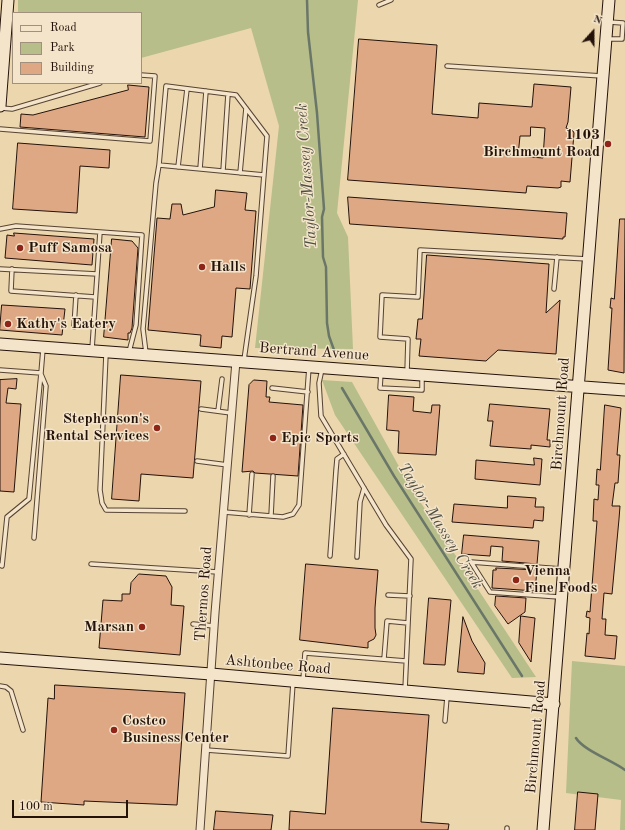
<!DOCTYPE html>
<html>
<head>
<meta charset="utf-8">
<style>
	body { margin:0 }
	#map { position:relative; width:625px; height:830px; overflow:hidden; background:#ecd6ad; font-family:"Old Standard TT",serif }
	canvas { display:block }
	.legend { position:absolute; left:12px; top:12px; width:130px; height:72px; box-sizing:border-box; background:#f3e4ca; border:1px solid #a0907d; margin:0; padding:5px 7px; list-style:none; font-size:12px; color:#24120a }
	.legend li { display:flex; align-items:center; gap:8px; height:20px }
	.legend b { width:20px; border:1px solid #a0907d }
	.north { position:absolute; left:573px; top:12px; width:40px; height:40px; -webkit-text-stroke:3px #f3e4ca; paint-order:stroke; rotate:21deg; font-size:11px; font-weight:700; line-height:16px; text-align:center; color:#24120a }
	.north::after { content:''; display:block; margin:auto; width:14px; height:18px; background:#24120a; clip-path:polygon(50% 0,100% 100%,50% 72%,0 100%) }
	.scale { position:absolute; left:12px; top:800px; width:116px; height:18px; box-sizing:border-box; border:2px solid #24120a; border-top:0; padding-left:5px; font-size:12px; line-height:14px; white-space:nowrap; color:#24120a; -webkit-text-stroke:3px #f3e4ca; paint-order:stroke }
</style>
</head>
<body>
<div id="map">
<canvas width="625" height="830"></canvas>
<ul class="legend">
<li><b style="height:5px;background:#f3e4ca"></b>Road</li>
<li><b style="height:11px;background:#b7be8a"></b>Park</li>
<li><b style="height:11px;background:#dfa885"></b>Building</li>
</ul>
<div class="north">N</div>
<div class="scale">100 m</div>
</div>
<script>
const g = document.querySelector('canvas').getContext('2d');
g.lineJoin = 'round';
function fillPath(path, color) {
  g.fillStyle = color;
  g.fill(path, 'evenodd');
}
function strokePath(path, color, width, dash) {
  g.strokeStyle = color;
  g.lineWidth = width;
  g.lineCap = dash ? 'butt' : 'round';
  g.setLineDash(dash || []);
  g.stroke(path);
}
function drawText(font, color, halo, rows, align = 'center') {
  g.font = font + ' "Old Standard TT",serif';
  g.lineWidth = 3;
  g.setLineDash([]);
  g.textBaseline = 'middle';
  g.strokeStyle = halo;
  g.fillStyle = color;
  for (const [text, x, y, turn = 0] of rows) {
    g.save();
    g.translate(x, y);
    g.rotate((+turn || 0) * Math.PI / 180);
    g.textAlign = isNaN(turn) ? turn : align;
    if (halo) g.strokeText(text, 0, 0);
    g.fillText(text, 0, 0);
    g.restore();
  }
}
const green = new Path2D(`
	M18 0H358L337 213 348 237 353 349 255 348 279 126 251 28 141 58V13H18Z
	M322 380 352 382 411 488 536 677 512 678 335 415Z
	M572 661 625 666V830H620L621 800 566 793Z`);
const stream = new Path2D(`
	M307 0 308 32 317 113 324 209 322 217 323 257 326 267 327 323 329 336 334 350
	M342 388 394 476 522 676
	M576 738C583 750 613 761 625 770`);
const building = new Path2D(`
	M359 39 437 45 432 114 478 118 479 103 532 107 534 84 571 87 568 122 566 128 573 131 574 133 570 182 561 181V187L558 188 527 186 526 193 348 180ZM531 127 545 128 543 158 518 156 520 136H530Z
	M128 85 149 87 145 137 20 127 21 114 33 115 128 90Z
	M18 143 110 150 109 168 80 166 77 213 13 209Z
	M216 190 247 193 245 210 256 211 250 289 236 288 232 337 222 336 221 348 200 346 201 335 148 330 157 218 170 219 172 204H181L183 215 214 207Z
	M348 197 567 213 565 237H563V239L350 224Z
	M620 219H625L624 373 608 370 612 308H610L611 298 614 299Z
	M14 233 94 239 92 265 5 258 7 235 14 236Z
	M112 239 132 241 138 248 132 328 130 333H128V340L104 337Z
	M427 255 549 264 546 313 560 300 556 354 498 350 486 361 419 356 421 339H416L418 319H422Z
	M2 305 65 309 62 335 0 330Z
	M121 375 201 381 193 478 141 474 139 501 112 499Z
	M17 379 16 389 8 388 6 403 21 404 14 492 0 491V380Z
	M254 380 267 381 266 397H270L269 402 303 405 298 476 255 473 253 471 242 472 249 385Z
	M389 395 414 397 413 411 431 413 432 405H440L436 455 398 453 399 431 387 430Z
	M490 404 550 409 547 440H550V447L531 445V449L490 446 493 421H488Z
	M605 405 621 408 617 455H620L618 483H615L612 506H620L619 519 612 594 604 593 602 619H606L605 635 617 636 615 659 585 656 587 633 589 634 590 618 586 617 587 611 590 612 597 521H593L594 499 598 500 599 485H596L597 469 600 470Z
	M534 458 542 459 540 485 475 479 476 460 534 465Z
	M508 496 536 498 535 507H544L543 521 534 520 533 528 452 522 454 504 507 508Z
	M464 535 539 541 537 564 502 561 503 547 491 546 490 556 462 554Z
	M306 564 378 570 375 608V628L376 635 374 639 368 642V648L300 640Z
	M496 568 537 570 535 591 492 588 493 570H496Z
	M139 574 166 576 172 587 171 605 184 606 180 655 99 648 103 600 122 601V594H130L131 583Z
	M496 596 526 598 525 612 508 624 495 606Z
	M429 598 451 600 445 665 424 664Z
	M521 616 535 618 531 662 519 643Z
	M463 617 472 641 485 663 484 674 458 672Z
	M55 685 185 693 177 805 84 801V805L41 802 48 698 54 699Z
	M333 708 429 715 421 822 449 824 448 830H289L290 811 325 814Z
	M578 792 598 794 595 830H575Z
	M216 811 273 815 271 830H214Z`);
const lane = new Path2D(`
	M379 5 391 0
	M608 39H622L623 23 609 22
	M447 66 602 76
	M1 108 12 109 100 83
	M0 129 150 141 155 76 141 75
	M178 167 187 89
	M200 169 206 91
	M223 171 228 94
	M240 173 246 108
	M0 229 16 226 100 232 92 349
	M100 232 142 235 136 325 129 352
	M0 269 97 274
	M12 269 11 291 95 297
	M554 289 557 257
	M74 327 76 295
	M146 353 143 329 156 183 159 165
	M106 354 100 490 102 503 106 510 185 511
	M244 360 256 276 267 136 236 95 166 86 159 165 264 175
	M322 369 319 383 321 416 386 525 411 559 405 690
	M0 370 41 373 43 349
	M381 373 380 388 422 390V376
	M407 373 408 339 380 337 382 295 418 297 420 250 588 259
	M272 388 308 392
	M201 409 231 413
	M218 411 222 379
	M197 461 228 465
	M224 512 283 517 293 514 299 505 309 367
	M249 515 252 474
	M271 516 273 476
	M34 538 46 386 41 374
	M330 556 336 470 337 459 344 454
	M357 557 360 502 364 488
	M91 564 218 572
	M0 565 2 566 7 517 29 499 41 373
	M388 595 410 596
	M559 597 490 592 471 562 562 569
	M193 624 215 626
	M384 659 387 621 408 623
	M303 680 305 653 406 661
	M0 686 6 687 11 691 23 730
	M445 721 447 697
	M206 750 288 756 293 683
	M507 830V828`);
const street = new Path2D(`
	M200 830 215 613 236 361`);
const secondary = new Path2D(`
	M0 106 8 0
	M0 344 625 390
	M0 658 211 674 554 704
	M543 830 609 0`);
const markers = [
	[608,144,4,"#8f2418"],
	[20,248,4,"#8f2418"],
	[202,267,4,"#8f2418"],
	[8,324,4,"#8f2418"],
	[157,428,4,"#8f2418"],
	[273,438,4,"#8f2418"],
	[516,580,4,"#8f2418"],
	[142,627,4,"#8f2418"],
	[114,730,4,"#8f2418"]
];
const poiNames = [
	["1103",600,135,"right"],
	["Birchmount Road",600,152,"right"],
	["Puff Samosa",28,248],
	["Halls",210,267],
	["Kathy's Eatery",16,324],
	["Stephenson's",149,419,"right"],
	["Rental Services",149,436,"right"],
	["Epic Sports",281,438],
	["Vienna",524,571],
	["Fine Foods",524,588],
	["Marsan",134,627,"right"],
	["Costco",122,721],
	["Business Center",122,738]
];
const streetNames = [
	["Bertrand Avenue",314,352,4],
	["Birchmount Road",561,414,-86],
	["Thermos Road",204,594,-86],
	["Ashtonbee Road",278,665,5],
	["Birchmount Road",536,737,-85]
];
const waterNames = [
	["Taylor-Massey Creek",307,176,-94],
	["Taylor-Massey Creek",440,526,58]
];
fillPath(green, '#b7be8a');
strokePath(stream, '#6a7768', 2.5);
fillPath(building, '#dfa885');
strokePath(building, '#24120a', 1);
strokePath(lane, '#564333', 5.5);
strokePath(street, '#564333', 9);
strokePath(secondary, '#24120a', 13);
strokePath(lane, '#f3e4ca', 3.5);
strokePath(street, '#f3e4ca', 7);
strokePath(secondary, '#f3e4ca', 11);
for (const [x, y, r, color] of markers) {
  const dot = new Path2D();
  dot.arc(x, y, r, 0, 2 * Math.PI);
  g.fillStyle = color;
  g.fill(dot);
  strokePath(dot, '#f3e4ca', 1.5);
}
drawText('bold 15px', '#24120a', '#f3e4ca', poiNames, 'left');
drawText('15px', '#24120a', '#f3e4ca', streetNames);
drawText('italic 16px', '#4d4d41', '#f3e4ca', waterNames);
</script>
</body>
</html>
